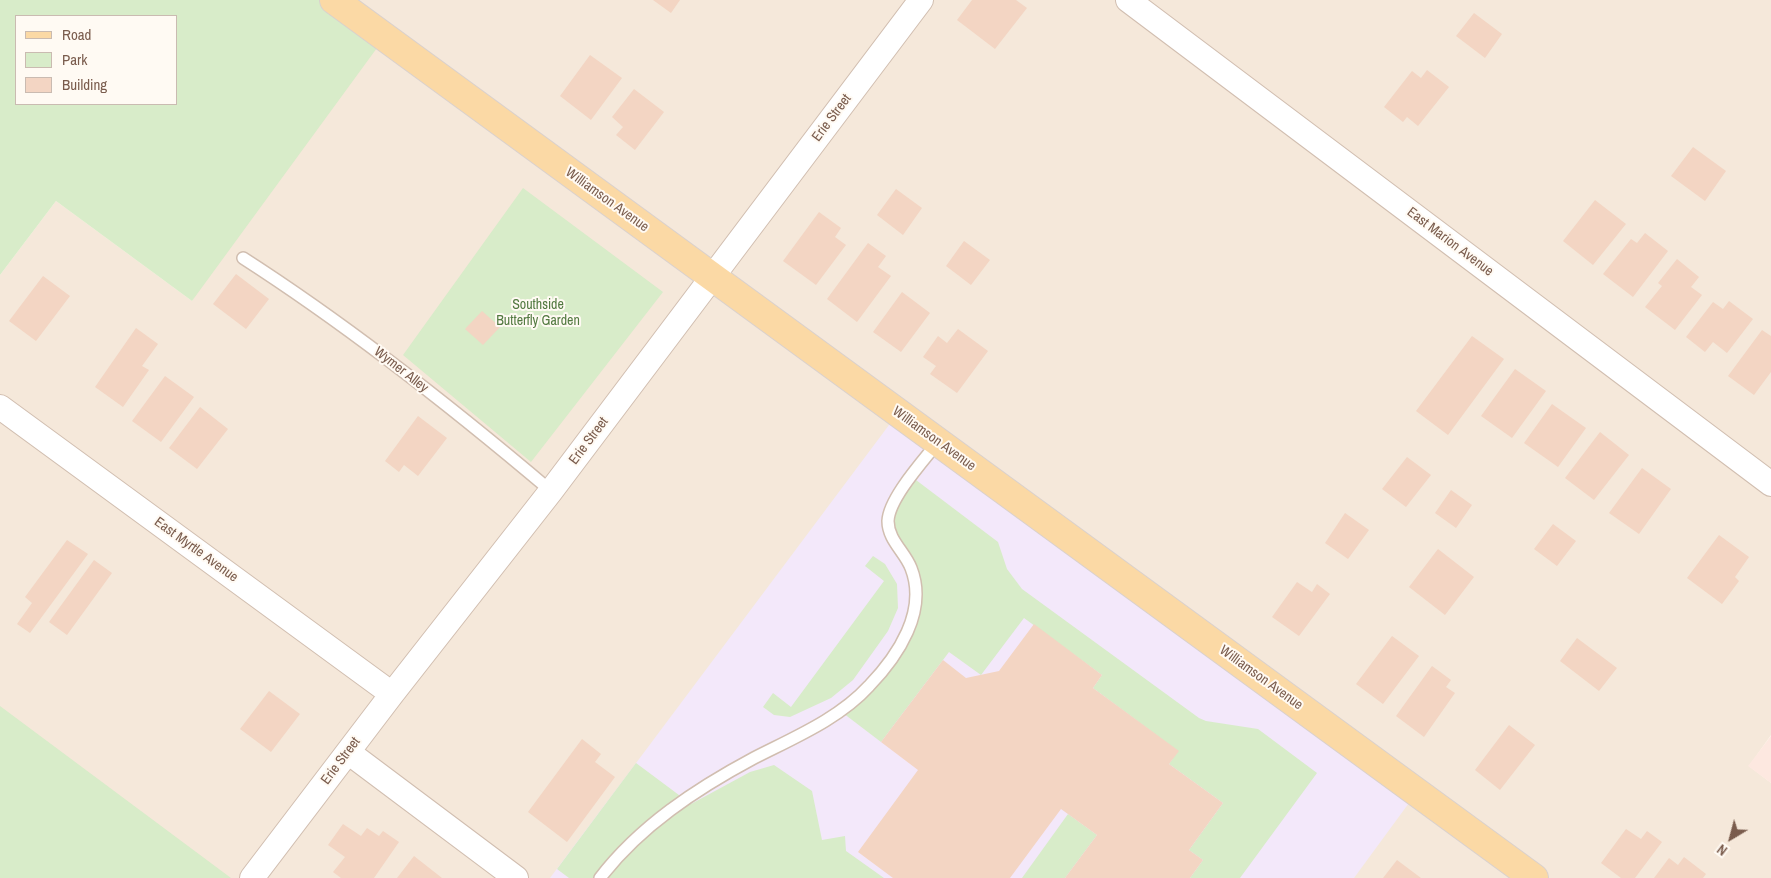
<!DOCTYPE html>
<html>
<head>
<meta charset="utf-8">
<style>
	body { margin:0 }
	#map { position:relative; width:1771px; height:878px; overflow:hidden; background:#fdf6ec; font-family:"Archivo Narrow",sans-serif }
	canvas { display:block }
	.legend { position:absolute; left:15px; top:15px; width:162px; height:90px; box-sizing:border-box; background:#fffaf3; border:1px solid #cabbb1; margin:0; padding:6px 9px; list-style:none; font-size:15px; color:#7a5c4d }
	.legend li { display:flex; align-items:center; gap:10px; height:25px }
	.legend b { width:25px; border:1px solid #cabbb1 }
	.north { position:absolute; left:1706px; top:813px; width:50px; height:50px; -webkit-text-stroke:4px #fffaf3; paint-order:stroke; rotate:217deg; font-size:14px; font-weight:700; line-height:20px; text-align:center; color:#7a5c4d }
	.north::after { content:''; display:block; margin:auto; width:18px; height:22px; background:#7a5c4d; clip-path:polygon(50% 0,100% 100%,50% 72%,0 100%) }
</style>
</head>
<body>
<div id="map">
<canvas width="1771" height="878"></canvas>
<ul class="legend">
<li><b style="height:6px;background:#fbd9a5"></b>Road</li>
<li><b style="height:14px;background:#d8ecc9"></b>Park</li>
<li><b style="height:14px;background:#f3d5c3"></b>Building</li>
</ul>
<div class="north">N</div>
</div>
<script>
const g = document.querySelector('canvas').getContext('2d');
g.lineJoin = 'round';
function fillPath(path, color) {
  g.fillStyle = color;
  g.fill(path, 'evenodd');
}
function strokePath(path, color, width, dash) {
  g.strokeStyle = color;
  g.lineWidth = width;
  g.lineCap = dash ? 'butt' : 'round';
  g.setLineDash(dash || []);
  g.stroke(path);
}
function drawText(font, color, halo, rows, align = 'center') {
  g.font = font + ' "Archivo Narrow",sans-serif';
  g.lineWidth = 4;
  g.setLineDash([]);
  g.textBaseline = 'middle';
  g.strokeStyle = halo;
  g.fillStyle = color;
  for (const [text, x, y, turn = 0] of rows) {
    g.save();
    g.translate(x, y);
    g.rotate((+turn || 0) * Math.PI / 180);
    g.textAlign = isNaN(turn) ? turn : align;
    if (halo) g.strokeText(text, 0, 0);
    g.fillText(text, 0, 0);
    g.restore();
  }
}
const residential = new Path2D(`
	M334 0H1771V735L1749 766 1771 783V878H0V275L56 201 192 301Z`);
const commercial = new Path2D(`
	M1771 736V783L1748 766Z`);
const education = new Path2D(`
	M898 413 1417 792 1354 878H550Z`);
const green = new Path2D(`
	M0 0H334L385 37 192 301 56 201 0 275ZM16 16H176V104H16Z
	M523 188 663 292 531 462 403 355Z
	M912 477 998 542 1007 569 1022 589 1199 718 1206 721 1258 729 1317 773 1240 878H1190L1203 860 1189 850 1223 803 1169 764 1178 751 1093 688 1102 675 1024 618 981 675 949 652 881 742 839 710 849 705 905 637 917 590 888 521Z
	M873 556 885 564 897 584 898 608 888 631 853 680 831 698 790 717 774 715 763 707 773 693 791 707 884 581 865 566Z
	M0 706 231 878H0Z
	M636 763 691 804 750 772 774 765 812 791 822 840 845 836 846 851 884 878H569L557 869Z
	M1068 814 1097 835 1065 878H1022Z`);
const building = new Path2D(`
	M653 0H680L671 13Z
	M972 0H1016L1027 8 995 49 957 20Z
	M1474 13 1502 34 1485 58 1456 36Z
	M590 55 622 78 591 120 560 96Z
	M1427 70 1449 87 1418 126 1407 117 1403 122 1384 107 1412 71 1421 78Z
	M634 89 664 112 635 150 616 135 623 127 612 117Z
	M1693 147 1726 171 1705 201 1671 176Z
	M896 189 922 208 903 235 877 215Z
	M1595 200 1626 224 1593 265 1563 241Z
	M819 212 841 228 835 237 846 245 816 285 783 261Z
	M1645 233 1668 251 1633 297 1603 274 1631 239 1637 243Z
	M964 241 990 260 971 285 946 266Z
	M868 243 886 256 878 267 891 276 857 322 827 299Z
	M1677 259 1699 277 1691 287 1702 295 1675 330 1645 307 1662 286 1658 283Z
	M236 274 269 299 246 329 213 304Z
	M43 276 70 296 36 341 9 321Z
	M902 292 930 313 901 352 873 332Z
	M1729 301 1753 319 1727 353 1713 342 1705 352 1686 337 1713 302 1723 309Z
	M482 311 500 327 483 345 465 329Z
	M136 328 158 344 142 366 149 370 123 407 95 387Z
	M958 329 988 351 957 393 930 374 936 366 923 357 938 336 947 343Z
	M1762 330 1771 336V372L1754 395 1728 376Z
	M1472 336 1504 359 1448 435 1416 411Z
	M1515 369 1546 391 1512 438 1481 416Z
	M165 376 194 397 161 442 132 421Z
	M1552 404 1586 428 1558 467 1524 443Z
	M200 407 228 429 197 469 169 448Z
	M418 416 447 438 418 476 404 465 399 472 385 461Z
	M1600 432 1629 455 1594 500 1565 478Z
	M1407 457 1431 475 1406 507 1382 489Z
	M1642 468 1671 489 1639 534 1609 513Z
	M1451 490 1472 505 1456 528 1435 513Z
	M1345 513 1369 530 1348 559 1325 543Z
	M1553 524 1576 541 1557 566 1534 549Z
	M1719 535 1749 557 1735 577 1739 581 1722 604 1687 578Z
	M67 540 88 554 30 633 17 624 32 603 25 597Z
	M1438 549 1474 577 1445 615 1409 587Z
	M94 560 112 573 67 635 49 622Z
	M1297 582 1312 592 1317 584 1330 594 1299 636 1272 617Z
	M1034 624 1102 675 1093 688 1179 751 1169 764 1223 803 1189 850 1203 860 1190 878H1065L1097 835 1061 809 1010 878H893L858 852 918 770 881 742 943 660 966 678 999 671Z
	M1392 636 1419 656 1383 704 1356 684Z
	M1577 638 1617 668 1599 691 1560 661Z
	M1432 666 1451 680 1446 687 1455 693 1424 737 1396 716Z
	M269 691 300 714 271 752 240 729Z
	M1509 725 1535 745 1500 790 1475 770Z
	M582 739 601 754 595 762 615 777 567 842 528 812Z
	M343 824 361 836 367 828 379 836 383 831 399 842 374 878H341L333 872 345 857 328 845Z
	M1626 829 1641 839 1647 831 1662 842 1635 878H1621L1601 863Z
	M414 856 442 878H397Z
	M1684 857 1706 874 1703 878H1654L1669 858 1678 865Z
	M1397 860 1421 878H1383Z`);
const lane = new Path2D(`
	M243 258C352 328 453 408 551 491
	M600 878C640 826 696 789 754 758 793 738 839 719 869 686 898 656 928 611 911 568 905 552 888 540 888 521 889 498 924 460 938 442`);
const street = new Path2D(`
	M1128 0 1771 484
	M0 407 392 694
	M348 752 516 878
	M252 878 392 694 551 491 921 0`);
const primary = new Path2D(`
	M334 0 1534 878`);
const streetNames = [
	["Erie Street",832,118,-53],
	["Williamson Avenue",607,200,36],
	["East Marion Avenue",1450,242,37],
	["Wymer Alley",401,370,38],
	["Williamson Avenue",934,439,36],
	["Erie Street",589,441,-53],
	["East Myrtle Avenue",196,550,36],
	["Williamson Avenue",1261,678,36],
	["Erie Street",341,761,-53]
];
const parkNames = [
	["Southside",538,305],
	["Butterfly Garden",538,321]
];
fillPath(residential, '#f5e8da');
fillPath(commercial, '#fde8e0');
fillPath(education, '#f3e8fa');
fillPath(green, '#d8ecc9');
fillPath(building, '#f3d5c3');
strokePath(lane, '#d1beb0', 14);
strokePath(street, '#d1beb0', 26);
strokePath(primary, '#dad1cd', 30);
strokePath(lane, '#fff', 11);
strokePath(street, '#fff', 24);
strokePath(primary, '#fbd9a5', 28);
drawText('14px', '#7a5c4d', '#fffaf3', streetNames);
drawText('14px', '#537a41', '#fffaf3', parkNames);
</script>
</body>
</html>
